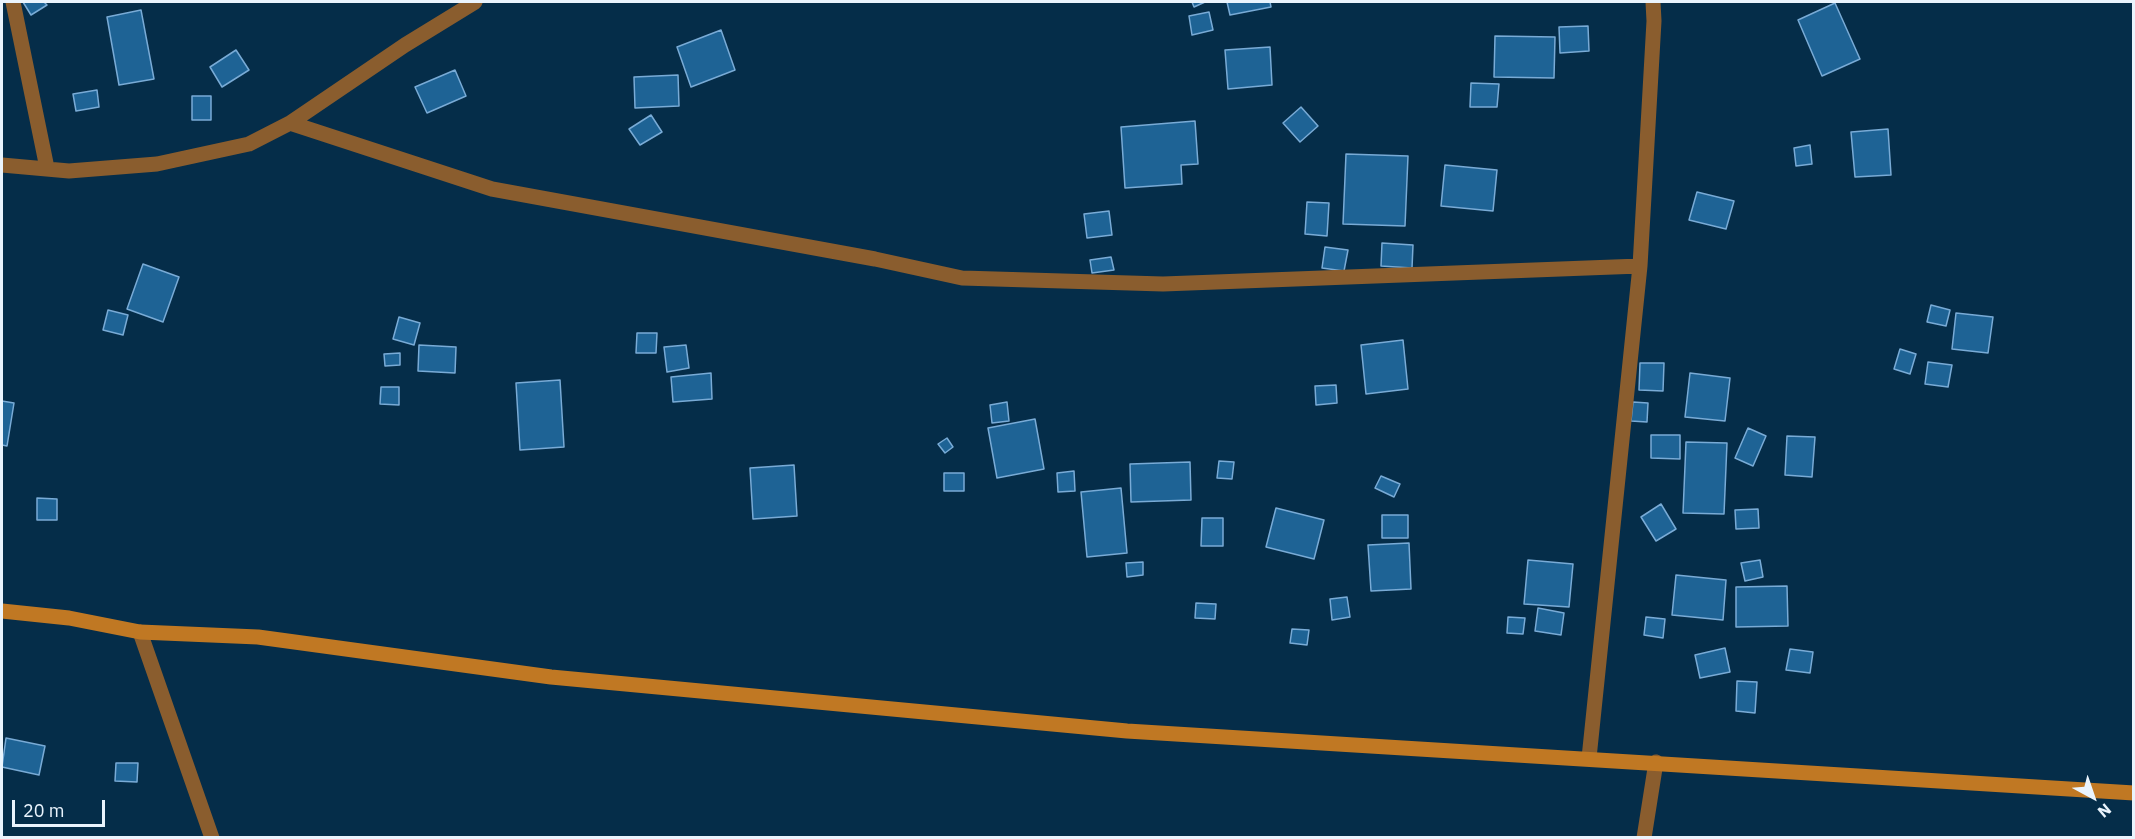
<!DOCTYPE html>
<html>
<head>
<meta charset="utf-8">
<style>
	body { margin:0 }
	#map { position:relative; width:2135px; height:839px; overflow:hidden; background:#052d49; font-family:"IBM Plex Sans",sans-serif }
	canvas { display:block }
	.frame { position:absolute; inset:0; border:3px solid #eaf4fd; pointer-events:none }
	.north { position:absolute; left:2063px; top:767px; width:60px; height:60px; -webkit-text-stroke:4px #052d49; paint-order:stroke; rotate:140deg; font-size:16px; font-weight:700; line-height:24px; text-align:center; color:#eaf4fd }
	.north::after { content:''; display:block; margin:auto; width:21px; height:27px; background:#eaf4fd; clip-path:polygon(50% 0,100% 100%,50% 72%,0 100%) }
	.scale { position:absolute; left:12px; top:800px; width:93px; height:27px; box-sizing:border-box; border:3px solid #eaf4fd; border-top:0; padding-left:8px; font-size:18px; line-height:21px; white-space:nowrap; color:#eaf4fd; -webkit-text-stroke:4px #052d49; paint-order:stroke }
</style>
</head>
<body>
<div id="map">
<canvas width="2135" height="839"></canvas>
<div class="frame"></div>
<div class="north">N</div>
<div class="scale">20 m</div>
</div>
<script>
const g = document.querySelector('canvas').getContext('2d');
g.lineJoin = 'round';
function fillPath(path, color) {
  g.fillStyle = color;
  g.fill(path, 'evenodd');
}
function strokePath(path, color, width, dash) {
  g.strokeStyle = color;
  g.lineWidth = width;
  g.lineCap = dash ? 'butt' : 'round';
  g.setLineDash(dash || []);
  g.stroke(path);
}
const building = new Path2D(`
	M23 2H44L47 5 31 15Z
	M1192 2H1205L1194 7Z
	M1227 2H1270L1271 7 1230 15Z
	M1835 3 1860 59 1822 76 1798 20Z
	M141 10 154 79 119 85 107 17Z
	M1209 12 1213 30 1192 35 1189 16Z
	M1588 26 1589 51 1560 53 1559 27Z
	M721 30 735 70 691 87 677 47Z
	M1495 36 1555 37 1554 78 1494 77Z
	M1270 47 1272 85 1228 89 1225 50Z
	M236 50 249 70 222 87 210 67Z
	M455 70 466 96 427 113 415 87Z
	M678 75 679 106 635 108 634 77Z
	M1471 83 1499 84 1497 107H1470Z
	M97 90 99 107 76 111 73 94Z
	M192 96H211V120H192Z
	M1301 107 1318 126 1300 142 1283 123Z
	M651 115 662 132 640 145 629 129Z
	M1195 121 1198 164 1181 165 1182 184 1125 188 1121 127Z
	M1888 129 1891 175 1855 177 1851 132Z
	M1810 145 1812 164 1796 166 1794 148Z
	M1346 154 1408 156 1405 226 1343 224Z
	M1445 165 1497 170 1493 211 1441 206Z
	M1697 192 1734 201 1726 229 1689 220Z
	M1307 202 1329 203 1327 236 1305 234Z
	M1109 211 1112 235 1087 238 1084 214Z
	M1382 243 1413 245 1412 268 1381 266Z
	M1325 247 1348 250 1344 271 1322 268Z
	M1111 257 1114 270 1092 273 1090 260Z
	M143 264 179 277 163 322 127 309Z
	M1931 305 1950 310 1946 326 1927 322Z
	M108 310 128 315 123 335 103 330Z
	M1956 313 1993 317 1988 353 1952 349Z
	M399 317 420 323 414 345 393 339Z
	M637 333H657L656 353H636Z
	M1403 340 1408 389 1366 394 1361 345Z
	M419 345 456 347 455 373 418 371Z
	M686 345 689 368 667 372 664 347Z
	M1900 349 1916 354 1910 374 1894 369Z
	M400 353V365L385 366 384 354Z
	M1928 362 1952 365 1948 387 1925 384Z
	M1640 363H1664L1663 391 1639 390Z
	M711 373 712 399 673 402 671 377Z
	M1690 373 1730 378 1725 421 1685 417Z
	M560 380 564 447 520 450 516 383Z
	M1336 385 1337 403 1316 405 1315 386Z
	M381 387H399V405L380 404Z
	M2 401 14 403 7 446 2 445Z
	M1007 402 1009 421 992 423 990 405Z
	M1633 402 1648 403 1647 422 1631 421Z
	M1035 419 1044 469 997 478 988 428Z
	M1748 428 1766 436 1753 466 1735 458Z
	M1651 435H1680V459L1651 458Z
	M1787 436 1815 437 1812 477 1785 475Z
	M947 438 953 447 945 453 938 444Z
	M1686 442 1727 443 1724 514 1683 513Z
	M1219 461 1234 462 1232 479 1217 478Z
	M1190 462 1191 500 1131 502 1130 464Z
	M794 465 797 516 753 519 750 468Z
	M1074 471 1075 491 1058 492 1057 473Z
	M944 473H964V491H944Z
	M1381 476 1400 484 1394 497 1375 488Z
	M1121 488 1127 553 1087 557 1081 492Z
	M37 498 57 499V520H37Z
	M1661 504 1676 529 1656 541 1641 517Z
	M1276 508 1324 520 1314 559 1266 547Z
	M1758 509 1759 528 1736 529 1735 510Z
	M1382 515H1408V538H1382Z
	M1202 518H1223V546H1201Z
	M1409 543 1411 589 1371 591 1368 545Z
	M1528 560 1573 564 1569 607 1524 604Z
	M1760 560 1763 577 1745 581 1741 563Z
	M1143 562V575L1127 577 1126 563Z
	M1676 575 1726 580 1723 620 1672 615Z
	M1787 586 1788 626 1736 627V587Z
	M1347 597 1350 617 1332 620 1330 599Z
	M1196 603 1216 604 1215 619 1195 618Z
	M1538 608 1564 613 1561 635 1535 631Z
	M1508 617 1525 618 1523 634 1507 633Z
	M1646 617 1665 619 1663 638 1644 635Z
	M1292 629 1309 630 1307 645 1290 643Z
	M1725 648 1730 672 1700 678 1695 655Z
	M1790 649 1813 652 1810 673 1786 670Z
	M1737 681 1757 682 1755 713 1736 711Z
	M6 738 45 746 39 775 2 767Z
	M116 763H138L137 782 115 781Z`);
const street = new Path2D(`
	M13 2 47 168
	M290 123 492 189 875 259 962 278 1163 284 1640 266
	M2 165 69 171 157 164 249 144 290 123 405 45 475 2
	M140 632 212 838
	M1589 758 1640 266 1654 21 1653 2
	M1644 838 1656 762`);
const secondary = new Path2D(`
	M2 611 69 618 140 632 258 637 551 677 1127 731 2134 793`);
fillPath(building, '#1e6395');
strokePath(building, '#79abd6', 1.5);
strokePath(street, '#8a5d2e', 15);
strokePath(secondary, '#c07823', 15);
</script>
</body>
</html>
